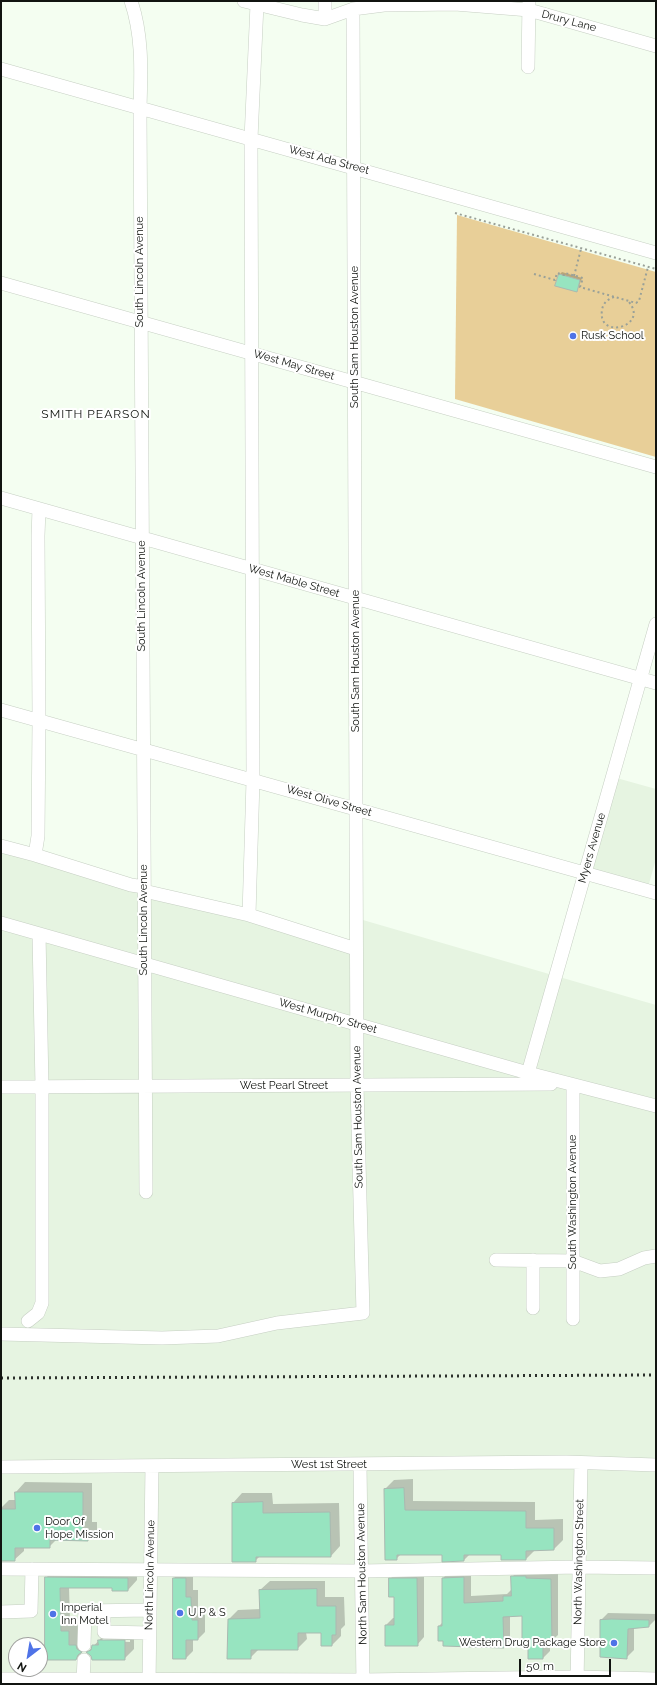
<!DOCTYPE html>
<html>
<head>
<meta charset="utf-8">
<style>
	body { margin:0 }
	#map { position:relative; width:657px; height:1685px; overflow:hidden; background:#f4fef1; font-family:Raleway,sans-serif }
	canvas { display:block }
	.frame { position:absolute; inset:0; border:2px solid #111410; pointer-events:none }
	.north { position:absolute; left:8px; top:1637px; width:40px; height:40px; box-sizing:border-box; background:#fff; border:1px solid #a0a19f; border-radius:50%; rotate:211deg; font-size:11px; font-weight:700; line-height:16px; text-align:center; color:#111410 }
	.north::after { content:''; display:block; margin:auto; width:14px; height:18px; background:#4f73e7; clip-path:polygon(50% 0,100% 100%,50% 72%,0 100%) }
	.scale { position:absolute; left:519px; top:1659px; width:92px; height:18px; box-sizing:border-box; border:2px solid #111410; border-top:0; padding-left:5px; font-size:12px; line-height:14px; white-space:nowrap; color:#111410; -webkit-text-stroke:3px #fff; paint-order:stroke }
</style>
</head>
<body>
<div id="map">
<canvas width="657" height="1685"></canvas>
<div class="frame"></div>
<div class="north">N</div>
<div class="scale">50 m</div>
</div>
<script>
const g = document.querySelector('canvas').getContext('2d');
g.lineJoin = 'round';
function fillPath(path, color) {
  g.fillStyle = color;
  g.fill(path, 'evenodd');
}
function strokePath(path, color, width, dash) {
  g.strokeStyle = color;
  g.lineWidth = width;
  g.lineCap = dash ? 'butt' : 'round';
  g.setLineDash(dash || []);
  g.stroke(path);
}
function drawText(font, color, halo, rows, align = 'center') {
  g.font = font + ' Raleway,sans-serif';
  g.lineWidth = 4;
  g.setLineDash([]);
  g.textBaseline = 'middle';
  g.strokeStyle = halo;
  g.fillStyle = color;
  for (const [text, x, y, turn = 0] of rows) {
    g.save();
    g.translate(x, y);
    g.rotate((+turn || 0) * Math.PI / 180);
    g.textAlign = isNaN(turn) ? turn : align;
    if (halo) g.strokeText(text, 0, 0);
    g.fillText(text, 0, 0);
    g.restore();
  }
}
const built = new Path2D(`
	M613 777 656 789V859L647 891 585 873Z
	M1 845 356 949V918L656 1005V1684H1ZM16 1645H40V1669H16Z`);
const green = new Path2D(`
	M457 215 656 272V457L455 399Z`);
const shadow = new Path2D(`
	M562 272 582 278 577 291 560 274Z
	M413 1479V1501L535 1502V1520L563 1519V1540L554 1549 535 1550 526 1559 503 1554H470L464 1560 443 1554H401L396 1559 385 1489 394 1480Z
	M25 1482 92 1483V1522H97V1530L87 1540 57 1539 49 1547H24V1551L14 1560H1V1508L9 1500H16V1492Z
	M242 1493H272L273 1504 339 1503 340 1546 331 1556H260L255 1561H233V1503Z
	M55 1568 137 1569V1580L128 1590 113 1587H69L70 1622H78V1636L85 1649 76 1659H46V1578Z
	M471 1570V1596L507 1594 512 1589V1577L519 1570 558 1572V1635L550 1642V1651L543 1658 529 1642 523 1615H510V1640L503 1647 444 1640 439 1626 443 1622V1578L450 1571Z
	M181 1571H193V1590H198V1613H205V1632L198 1639H193V1651L186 1658 174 1578Z
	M424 1571V1637L417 1645 386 1625 393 1618H395V1596L390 1579 397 1572Z
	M270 1581H325V1597H344L345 1625 341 1629V1636L332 1645 322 1632H306L307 1639 297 1649H259L250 1658 229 1619 238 1610 261 1609 260 1590Z
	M608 1613 656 1614V1619L649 1626 634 1627V1650L626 1658 601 1620Z
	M134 1631V1649L125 1658 92 1655 88 1652 103 1636ZM103 1639 130 1640V1642L101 1641Z`);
const building = new Path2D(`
	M559 274 580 280 577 292 555 286Z
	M404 1488 405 1510 526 1511V1528H554V1550L526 1551V1560H501V1555H464V1561L442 1562V1555H397V1560H385L384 1489Z
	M15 1492H83V1531H88V1541L50 1540V1548H15V1561H1V1509H15Z
	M263 1502V1513L330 1512 331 1557H256V1562H232V1503Z
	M511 1576H526V1578L551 1579 552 1643H543V1659H528V1643H522V1616L503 1617 504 1648 443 1646V1641H438V1626H442V1578L464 1577V1603L503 1601V1596H511Z
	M45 1577 128 1578V1591H112V1588H60L61 1631H69V1645H76L77 1649 82 1652 78 1655 76 1660H45Z
	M173 1578H186V1597H191L192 1620H198V1640H186V1659H173Z
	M389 1578H417L418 1646H385V1625H394V1597H389Z
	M317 1589V1606H336V1635H332V1646H321V1633H298V1650H251V1659H227L228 1619 260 1618 259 1590Z
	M612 1619 649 1620V1627L628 1629 627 1659 600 1657V1620Z
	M98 1640H125V1660H92L91 1656 86 1652 91 1650 92 1645H98Z`);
const path = new Path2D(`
	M455 213 656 269
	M534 274 555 280 557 273 564 275 565 273 583 278 580 287 636 303 639 301 648 267
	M574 276 581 249
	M614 297C608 299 603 303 602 310 597 341 651 326 628 301`);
const minor = new Path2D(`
	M131 1C143 37 141 72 140 109L146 1192
	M244 1 302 15 325 19 353 9 384 5 455 4 529 10 656 46
	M325 19V1
	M528 67 529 1
	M1 69 656 253
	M1 283 656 467
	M1 498 656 683
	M39 509 38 536 39 720 38 836 35 855 131 885 144 887
	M1 710 656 893
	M1 846 35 855
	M144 891 249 915 356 949
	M249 915 253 780 251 139 257 4
	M1 923 528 1073 656 1106
	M528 1073 656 624
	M573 1085V1319
	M1 1087 551 1084
	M496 1260 573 1261 600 1271 619 1269 644 1258 656 1256
	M533 1260V1308
	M28 1321 38 1313 42 1303V1087L39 934
	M1 1334 162 1338 218 1336 277 1323 363 1313 357 1086 353 9
	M360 1465 363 1684
	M1 1467 566 1462 656 1465
	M1 1569 362 1571 579 1567 656 1568
	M104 1611V1632L149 1633
	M1 1612 31 1611 32 1569
	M84 1645 85 1611 150 1610
	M83 1681 84 1660
	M149 1684 152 1466
	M577 1684 581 1463`);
const major = new Path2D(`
	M1 1681 363 1682 577 1679 656 1681`);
const rail = new Path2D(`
	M1 1378 656 1375`);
const markers = [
	[573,336,4,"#4f73e7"],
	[37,1528,4,"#4f73e7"],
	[180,1613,4,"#4f73e7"],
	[53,1614,4,"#4f73e7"],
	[614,1643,4,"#4f73e7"]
];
const streetNames = [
	["Drury Lane",569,21,15],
	["West Ada Street",329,160,15],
	["South Lincoln Avenue",140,272,-90],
	["South Sam Houston Avenue",355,337,-90],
	["West May Street",294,365,16],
	["West Mable Street",294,581,16],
	["South Lincoln Avenue",142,596,-90],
	["South Sam Houston Avenue",356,661,-90],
	["West Olive Street",329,801,16],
	["Myers Avenue",592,848,-74],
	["South Lincoln Avenue",144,920,-90],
	["West Murphy Street",328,1016,16],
	["West Pearl Street",284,1086],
	["South Sam Houston Avenue",358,1117,-91],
	["South Washington Avenue",573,1202,-90],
	["West 1st Street",329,1465],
	["North Washington Street",579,1562,-89],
	["North Sam Houston Avenue",362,1574,-91],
	["North Lincoln Avenue",150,1575,-89]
];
const poiNames = [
	["Rusk School",581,336],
	["Door Of",45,1522],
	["Hope Mission",45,1535],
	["Imperial",61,1608],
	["Inn Motel",61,1621],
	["U P & S",188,1613],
	["Western Drug Package Store",606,1643,"right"]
];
const neighbourhoodNames = [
	["SMITH PEARSON",96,414]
];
fillPath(built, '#e6f4e1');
fillPath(green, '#e8cf98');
fillPath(shadow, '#0003');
fillPath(building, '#97e4c0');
strokePath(building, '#aab9b1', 1);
strokePath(minor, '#c6cfc3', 14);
strokePath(major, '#c6cfc3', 18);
strokePath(path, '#9aa198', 2, [2, 3]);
strokePath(minor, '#fff', 13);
strokePath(major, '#fff', 17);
strokePath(rail, '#2c302b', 3, [2, 4]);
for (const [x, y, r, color] of markers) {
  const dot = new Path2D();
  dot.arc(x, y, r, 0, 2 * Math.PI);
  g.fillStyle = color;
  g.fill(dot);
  strokePath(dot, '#fff', 1.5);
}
drawText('11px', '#111410', '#fff', streetNames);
drawText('11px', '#111410', '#fff', poiNames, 'left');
g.letterSpacing = '1px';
drawText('12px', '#111410', '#fff', neighbourhoodNames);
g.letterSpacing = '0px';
</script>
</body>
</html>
